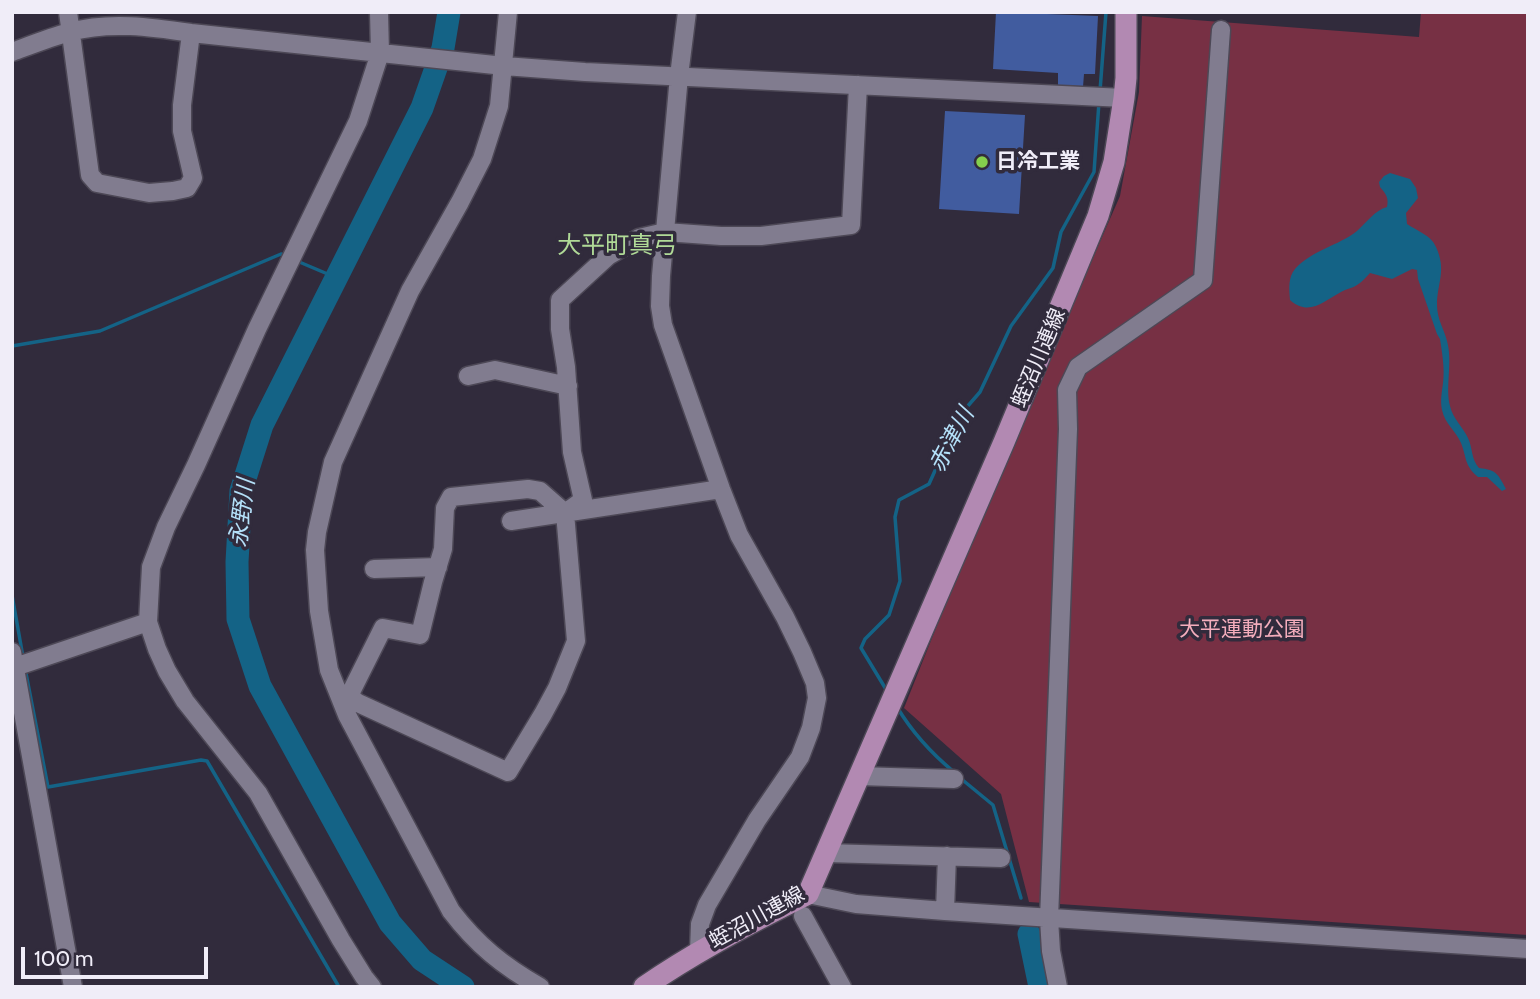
<!DOCTYPE html>
<html>
<head>
<meta charset="utf-8">
<style>
	body { margin:0 }
	#map { position:relative; width:1540px; height:999px; overflow:hidden; background:#312b3c; font-family:Cabin,sans-serif }
	canvas { display:block }
	.frame { position:absolute; inset:0; border:14px solid #f0edf8; pointer-events:none }
	.scale { position:absolute; left:21px; top:947px; width:187px; height:32px; box-sizing:border-box; border:4px solid #f0edf8; border-top:0; padding-left:9px; font-size:21px; line-height:24px; white-space:nowrap; color:#f0edf8; -webkit-text-stroke:5px #312b3c; paint-order:stroke }
</style>
</head>
<body>
<div id="map">
<canvas width="1540" height="999"></canvas>
<div class="frame"></div>
<div class="scale">100 m</div>
</div>
<script>
const g = document.querySelector('canvas').getContext('2d');
g.lineJoin = 'round';
function fillPath(path, color) {
  g.fillStyle = color;
  g.fill(path, 'evenodd');
}
function strokePath(path, color, width, dash) {
  g.strokeStyle = color;
  g.lineWidth = width;
  g.lineCap = dash ? 'butt' : 'round';
  g.setLineDash(dash || []);
  g.stroke(path);
}
function drawText(font, color, halo, rows, align = 'center') {
  g.font = font + ' Cabin,"Noto Sans JP",sans-serif';
  g.lineWidth = 7;
  g.setLineDash([]);
  g.textBaseline = 'middle';
  g.strokeStyle = halo;
  g.fillStyle = color;
  for (const [text, x, y, turn = 0] of rows) {
    g.save();
    g.translate(x, y);
    g.rotate((+turn || 0) * Math.PI / 180);
    g.textAlign = isNaN(turn) ? turn : align;
    if (halo) g.strokeText(text, 0, 0);
    g.fillText(text, 0, 0);
    g.restore();
  }
}
const green = new Path2D(`
	M1421 12H1528V935L1029 902 1001 794 904 708 990 493 1120 196 1139 92 1142 16 1419 37Z`);
const water = new Path2D(`
	M1390 173 1410 179 1416 188 1418 198 1406 213 1407 224C1417 231 1431 235 1436 247 1447 271 1437 283 1437 305 1437 319 1444 329 1447 341 1453 362 1445 387 1450 406 1453 419 1463 427 1468 438 1473 449 1471 459 1479 468 1497 470 1498 474 1506 489L1502 491 1487 477H1478C1464 465 1467 458 1461 443 1456 431 1445 424 1442 410 1440 400 1442 392 1443 383 1445 369 1442 352 1440 339L1437 334 1418 279 1417 270 1412 269 1392 279 1370 273C1366 277 1362 282 1357 285 1353 288 1346 289 1341 292 1324 301 1309 317 1290 300 1289 289 1288 277 1295 269 1312 250 1338 246 1357 231 1366 223 1375 210 1387 207 1389 198 1386 194 1380 187L1379 182 1384 176Z`);
const stream = new Path2D(`
	M1100 91 1106 12
	M297 261 337 278
	M12 346 100 331 281 254 287 256
	M12 595 23 657
	M25 668 48 787 201 760 207 761 339 987
	M887 691 861 648 865 639 889 615 900 581 895 517 899 500 929 484 960 415 980 392 1011 326 1053 268 1061 232 1094 172 1099 102
	M897 707C912 732 931 753 954 772
	M959 777 993 805 1021 898`);
const river = new Path2D(`
	M449 12 443 48 422 108 262 425 241 491 237 562 238 619 260 686 390 923 422 960 463 987
	M1029 934 1040 987`);
const building = new Path2D(`
	M996 12 1098 16 1095 74H1084L1083 87 1058 86V73L993 69Z
	M945 111 1025 115 1019 214 939 209Z`);
const minor = new Path2D(`
	M68 12 90 175 97 183 149 193 173 191 187 188 193 178 182 131V105L191 33
	M508 12 499 106 482 159 460 202 410 291 333 462 317 532 315 550 319 611 329 670 347 715 451 911C477 945 503 966 540 987
	M687 12 679 76 661 276 660 306 663 325 721 489 739 535 785 617 802 652 815 683 817 698 811 728 800 757 757 820 707 905 700 924 699 951
	M12 52C31 45 51 37 70 32 109 21 152 27 191 33L504 66 585 72 1124 98
	M468 376 495 370 568 386
	M528 489 540 491 565 513 576 641 557 688 543 714 508 772 358 703 349 696 383 628 420 635 433 582 443 549 445 508 451 497Z
	M565 513 583 500 572 452 566 367 560 329V300L608 256 639 238 665 232 721 236H761L851 225 858 85
	M511 521 721 489
	M374 569 438 567
	M12 652 73 987
	M12 668 148 622
	M859 776 954 779
	M826 853 1001 858
	M808 894 856 904 945 911 1528 949
	M945 911 947 856
	M803 916 842 987
	M372 987 364 977 341 940 258 793 185 701 167 671 157 649 148 622 151 567 166 527 196 465 257 329 358 121 380 53 379 12
	M1058 987 1051 951 1049 919 1068 429 1067 390 1078 367 1203 280 1221 30`);
const major = new Path2D(`
	M644 987C696 951 751 922 808 894L1004 442 1098 216 1114 162 1124 98 1126 78V12`);
const markers = [
	[982,162,7,"#85cf4d"]
];
const poiNames = [
	["日冷工業",996,162]
];
const streetNames = [
	["蛭沼川連線",1039,358,-67],
	["蛭沼川連線",757,918,-29]
];
const parkNames = [
	["大平運動公園",1242,630]
];
const waterNames = [
	["赤津川",952,440,-62],
	["永野川",243,513,-83]
];
const quarterNames = [
	["大平町真弓",617,246]
];
fillPath(green, '#773044');
fillPath(water, '#146386');
strokePath(stream, '#146386', 3.5);
strokePath(river, '#146386', 23);
fillPath(building, '#415c9f');
strokePath(minor, '#4d4856', 21);
strokePath(major, '#4d4856', 24);
strokePath(minor, '#817c8f', 18);
strokePath(major, '#b289b2', 21);
for (const [x, y, r, color] of markers) {
  const dot = new Path2D();
  dot.arc(x, y, r, 0, 2 * Math.PI);
  g.fillStyle = color;
  g.fill(dot);
  strokePath(dot, '#312b3c', 2.5);
}
drawText('bold 21px', '#f0edf8', '#312b3c', poiNames, 'left');
drawText('21px', '#f0edf8', '#312b3c', streetNames);
drawText('21px', '#f4adbc', '#312b3c', parkNames);
drawText('italic 23px', '#b4e0f9', '#312b3c', waterNames);
drawText('24px', '#b0da97', '#312b3c', quarterNames);
</script>
</body>
</html>
